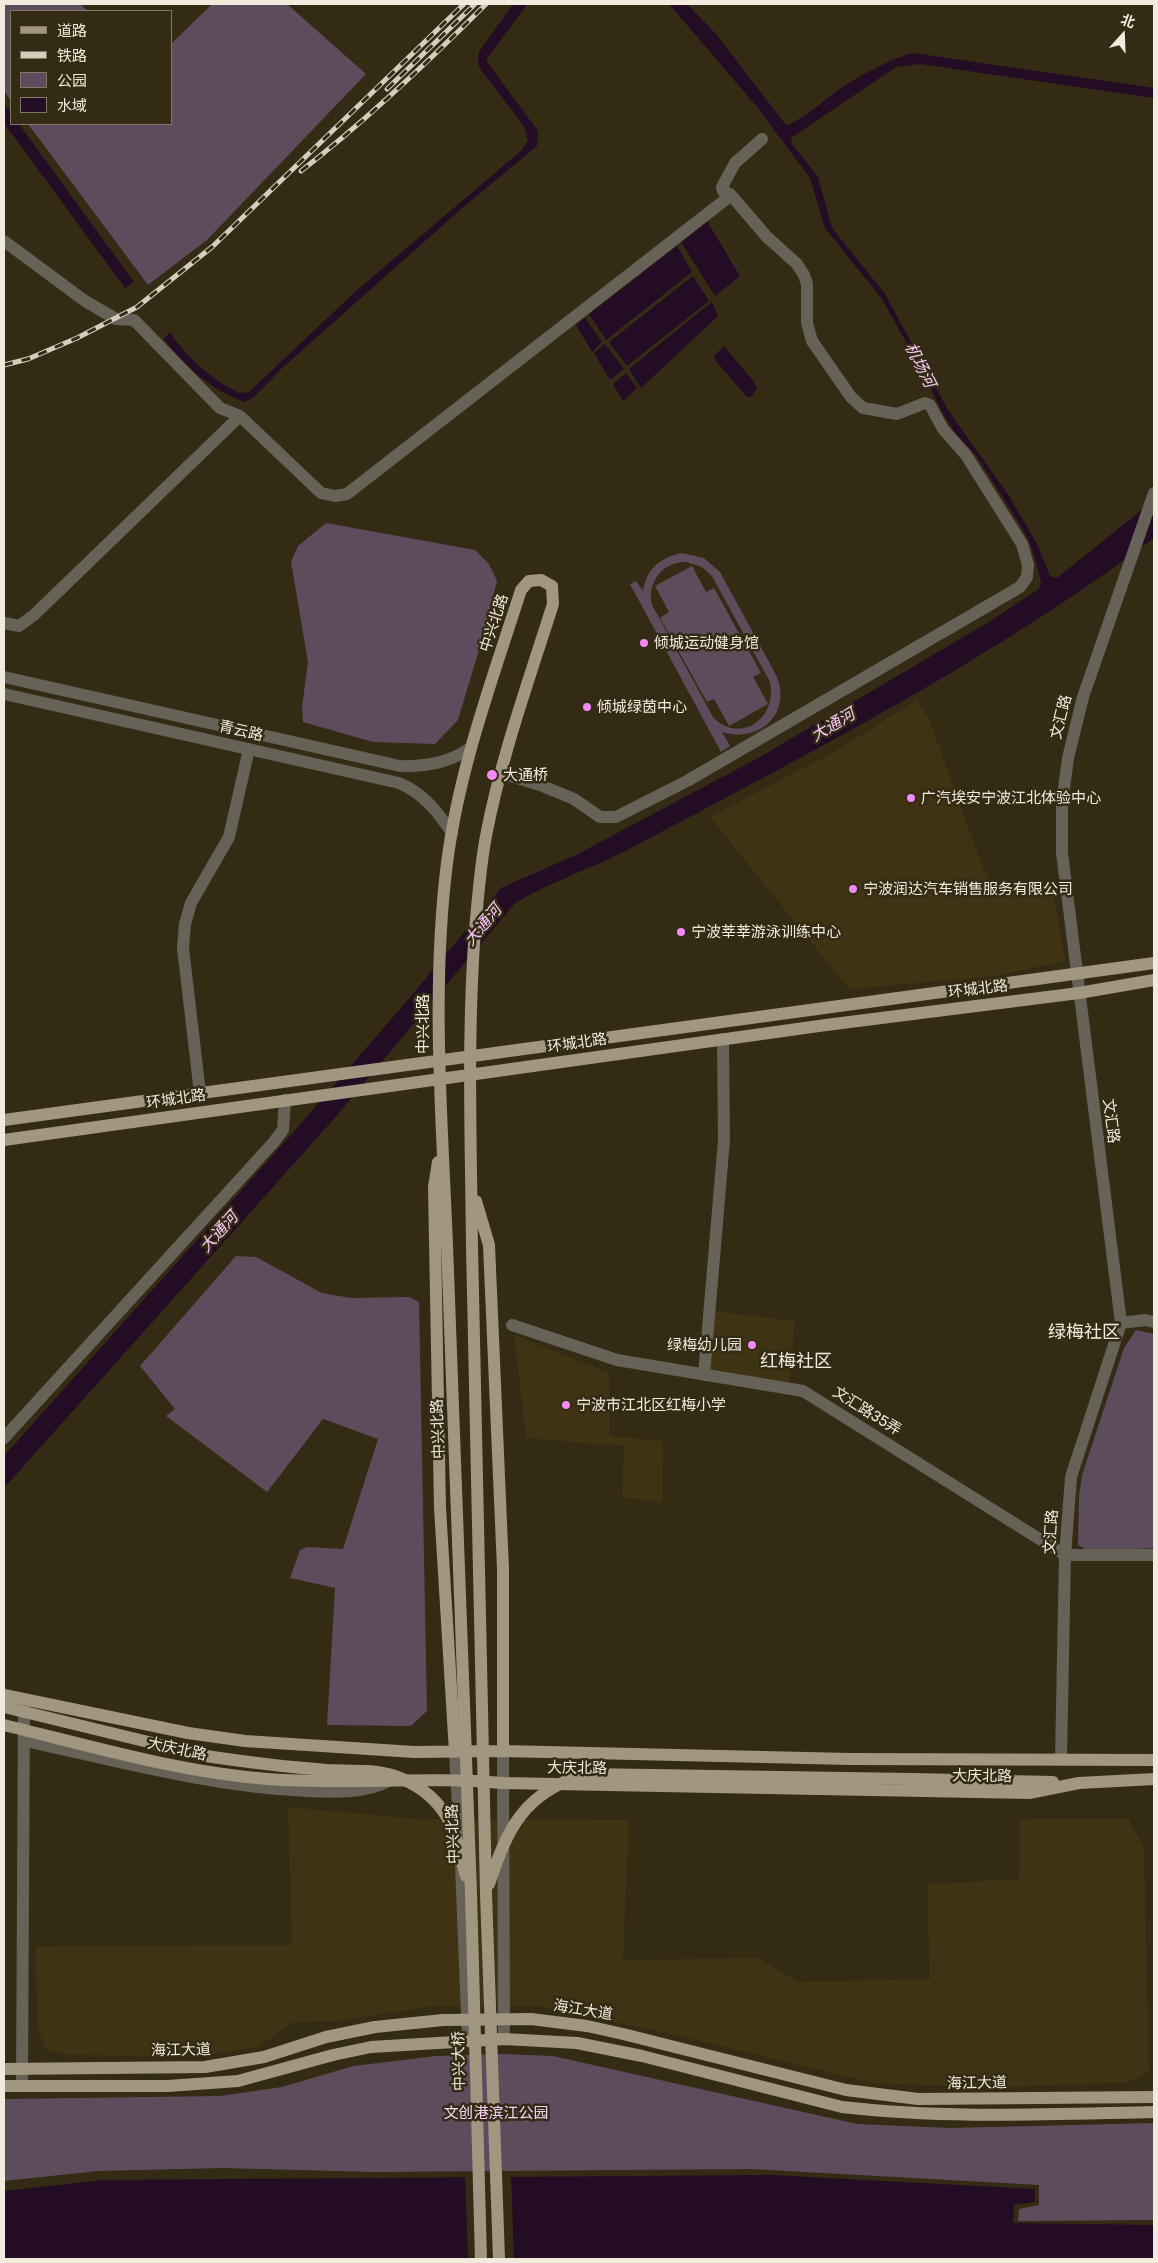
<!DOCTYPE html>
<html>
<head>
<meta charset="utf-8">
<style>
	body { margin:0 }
	#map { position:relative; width:1158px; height:2263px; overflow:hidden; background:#342b14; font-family:"Golos Text","Noto Sans SC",sans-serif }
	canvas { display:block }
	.frame { position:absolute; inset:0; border:5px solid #f1ebdd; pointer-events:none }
	.legend { position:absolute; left:10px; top:10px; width:162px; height:115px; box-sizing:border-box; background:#342b14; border:1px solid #807864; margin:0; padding:6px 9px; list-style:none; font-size:15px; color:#f1ebdd }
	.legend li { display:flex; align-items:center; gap:10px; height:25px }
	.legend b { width:25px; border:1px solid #807864 }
	.north { position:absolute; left:1098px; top:10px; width:50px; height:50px; -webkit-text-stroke:4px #342b14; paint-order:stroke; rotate:20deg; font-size:14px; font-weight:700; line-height:20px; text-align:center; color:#f1ebdd }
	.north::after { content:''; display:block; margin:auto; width:18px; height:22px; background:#f1ebdd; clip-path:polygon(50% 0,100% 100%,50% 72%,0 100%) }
</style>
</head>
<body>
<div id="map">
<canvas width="1158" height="2263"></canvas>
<div class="frame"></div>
<ul class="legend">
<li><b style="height:6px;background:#a19781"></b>道路</li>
<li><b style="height:6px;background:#d4cebf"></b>铁路</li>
<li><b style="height:14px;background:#5c4c5c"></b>公园</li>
<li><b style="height:14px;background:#230c24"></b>水域</li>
</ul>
<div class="north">北</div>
</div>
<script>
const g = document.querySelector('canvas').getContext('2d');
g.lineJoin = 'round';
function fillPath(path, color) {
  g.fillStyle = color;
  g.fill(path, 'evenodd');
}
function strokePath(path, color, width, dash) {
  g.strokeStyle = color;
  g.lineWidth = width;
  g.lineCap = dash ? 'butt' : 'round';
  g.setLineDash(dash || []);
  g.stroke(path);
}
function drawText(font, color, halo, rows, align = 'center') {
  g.font = font + ' "Golos Text","Noto Sans SC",sans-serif';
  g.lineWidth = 5;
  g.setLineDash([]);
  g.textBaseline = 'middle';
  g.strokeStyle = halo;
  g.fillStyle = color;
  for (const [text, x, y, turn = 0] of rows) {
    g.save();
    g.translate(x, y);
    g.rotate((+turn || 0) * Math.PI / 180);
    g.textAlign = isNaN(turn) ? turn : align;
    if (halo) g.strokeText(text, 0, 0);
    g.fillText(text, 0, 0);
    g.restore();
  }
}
const built = new Path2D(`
	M917 700 930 721 983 868 998 892 1051 881 1065 961 995 976 849 989 710 817 831 754Z
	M715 1311 795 1321 790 1383 709 1369Z
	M514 1335 609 1373 610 1436 663 1441 662 1502 622 1497 624 1446 526 1438Z
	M288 1807 418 1819 629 1820 623 1960 758 1958 798 1982 930 1979 927 1884 1019 1879 1020 1819 1128 1818 1144 1848 1149 2072 1129 2082 990 2088 874 2083 667 2033 538 2006H434L335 2021 291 2023 259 2047 199 2056 69 2055 46 2050 37 2026 36 1946 292 1945Z`);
const green = new Path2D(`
	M4 4H80L88 11H11V101L4 91Z
	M212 4H287L366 74 207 240 148 285 28 124H171V44Z
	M326 523 475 550 489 564 497 581 486 626 458 720 435 744 373 742 303 722 302 707 308 662 291 562 298 546Z
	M682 553 704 558 720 572 775 673C794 711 761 744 722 732L730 746 721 752 630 584 636 581 643 591C646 569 661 557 682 553ZM686 562 702 567 712 576 770 682C778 719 739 745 713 717L652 605C647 582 662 562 686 562Z
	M692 566 706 592 714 588 761 673 753 677 768 704 729 726 714 699 707 702 660 618 669 612 655 586Z
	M236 1256 256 1257 322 1293 351 1298 409 1297 419 1302 427 1711 411 1726 327 1725 335 1588 290 1578 300 1550 307 1547 343 1549 378 1439 323 1419 267 1492 166 1416 175 1409 140 1366Z
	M1136 1330 1154 1334V1548L1088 1551 1078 1545 1079 1496 1082 1475 1124 1348Z
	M504 2054 553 2056 857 2124 950 2128 1154 2123V2220L1018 2221 1019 2209 1039 2205V2185L751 2169 374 2172 222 2168 98 2171 4 2181V2099L220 2096 282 2087 353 2066 436 2056Z`);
const water = new Path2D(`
	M513 4H527L487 59V62L538 131 537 146 461 209 280 370 254 397 244 402C212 390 184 366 164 339L170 332C186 358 212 379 239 393L249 392 356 291 522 150 528 140 524 126 481 70 478 64 479 52Z
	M669 4H687L715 33 786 125C807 118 823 100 841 88 863 74 888 60 913 53L1154 88V98L920 64 896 67 791 138 792 144 818 177 832 228 885 294 948 410 1009 496 1037 544 1050 576 1057 578 1154 500V538C992 660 810 753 631 848 593 868 552 881 515 903L332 1121 4 1488V1456L298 1127 406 1002 501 888 578 854 760 757 989 622 1039 589 1041 583 1038 570 1032 548 1024 531 976 455 955 433 942 412 921 369 882 299 825 228 810 178 757 107Z
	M4 103 11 113V124H19L134 282 125 288 4 123Z
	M707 221 740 276 715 296 681 242Z
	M677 246 692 272 606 340 589 314Z
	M693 276 709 301 627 366 609 342Z
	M712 302 718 316 641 388 629 369Z
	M585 318 602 342 592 352 576 325Z
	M605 344 624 369 610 380 594 353Z
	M724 346 754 382 757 389 751 397H747L715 360 714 356Z
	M626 373 637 388 623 401 613 384Z
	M771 2175 1035 2189V2202L1014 2205 1013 2223 1154 2225V2259H4V2191L103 2180Z`);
const pier = new Path2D(`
	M465 2174H511L514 2259H468Z`);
const minor = new Path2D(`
	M4 241 85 301 116 319 134 320 220 408 240 416
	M4 623 19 626 34 615 240 416 321 493 335 496 347 494 725 200 730 194
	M4 677 400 766C425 767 448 763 469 749
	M4 694 399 783C423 793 438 812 452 833
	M501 773 540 785 574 799 600 817H616L687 781 1020 587 1027 577 1028 565 1022 544 966 455 943 429 930 405 925 403 897 414 863 408 851 397 812 341 807 323V284L804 275 797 264 767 237 730 194 723 191 722 187 735 163 762 139
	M200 1093 183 948 185 924 191 903 229 837 249 749
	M1121 1323 1145 1320 1154 1322
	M512 1325 617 1360 803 1391 1065 1555H1154
	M704 1375 724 1140 723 1039
	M4 1438 273 1143 283 1130 285 1100
	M25 1741C119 1761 211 1787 307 1791 334 1792 364 1794 389 1781
	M503 1751 504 2039
	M455 1752 460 1844
	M1061 1759 1065 1555 1071 1477 1121 1323 1062 853V804L1068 758 1083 697 1154 493
	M461 1864 468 2040
	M22 2085 24 1703`);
const major = new Path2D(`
	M4 1120 1154 963
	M4 1140 826 1025 1079 993 1154 980
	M438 1162 434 1187 440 1508 455 1752
	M476 1201 489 1245 503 1569V1751
	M447 1245C442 1118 431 990 447 863 459 769 492 680 521 590L529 581 541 580 552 586 553 604C529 680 501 757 486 836 480 867 478 899 475 930 467 1035 471 1141 472 1247
	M4 1695 188 1733 245 1741 414 1752 503 1751 850 1759 1154 1760
	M4 1707 206 1756
	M4 1725C91 1746 178 1772 268 1779 346 1785 425 1776 503 1783L1029 1793 1079 1783 1154 1779
	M911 1779 1053 1782
	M4 2069 205 2067 264 2057 326 2037 375 2027 443 2020 531 2019 587 2026 623 2034 846 2090 918 2099 1154 2097
	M4 2086H168L238 2081 333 2055 371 2047 504 2039 577 2043 642 2056 842 2107C945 2119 1051 2114 1154 2112`);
const rail = new Path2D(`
	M387 89 475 4
	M301 171C367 120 427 63 486 4
	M4 365 28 359 77 338 137 307 212 247 464 4`);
const majorBridge = new Path2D(`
	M447 1245 471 1893 481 2259
	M472 1247 486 1894 499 2259
	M206 1756C246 1762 286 1767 327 1770 349 1771 374 1769 395 1776 414 1783 432 1795 443 1811 457 1831 459 1853 466 1876
	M489 1884C508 1827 524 1793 585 1774L911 1779`);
const markers = [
	[644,643,5,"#f28af3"],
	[587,707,5,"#f28af3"],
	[492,775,6,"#f28af3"],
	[911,798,5,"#f28af3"],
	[853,889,5,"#f28af3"],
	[681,932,5,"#f28af3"],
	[752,1345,5,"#f28af3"],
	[566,1405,5,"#f28af3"]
];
const streetNames = [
	["中兴北路",494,623,-72],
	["文汇路",1061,717,-76],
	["青云路",241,731,13],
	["环城北路",978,989,-7],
	["中兴北路",423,1024,-90],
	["环城北路",577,1043,-8],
	["环城北路",176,1099,-8],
	["文汇路",1111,1121,83],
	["文汇路35弄",867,1411,32],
	["中兴北路",438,1429,-92],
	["文汇路",1051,1532,-86],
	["大庆北路",177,1749,12],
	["大庆北路",577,1768,1],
	["大庆北路",982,1776,1],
	["中兴北路",453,1834,-92],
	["海江大道",583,2010,9],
	["海江大道",181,2050,-1],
	["中兴大桥",459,2061,-91],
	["海江大道",977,2083,-1]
];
const poiNames = [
	["倾城运动健身馆",654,643],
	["倾城绿茵中心",597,707],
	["大通桥",503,775],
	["广汽埃安宁波江北体验中心",921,798],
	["宁波润达汽车销售服务有限公司",863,889],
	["宁波莘莘游泳训练中心",691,932],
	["绿梅幼儿园",742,1345,"right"],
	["宁波市江北区红梅小学",576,1405]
];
const parkNames = [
	["文创港滨江公园",496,2113]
];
const waterNames = [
	["机场河",920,365,63],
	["大通河",833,725,-31],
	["大通河",483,925,-50],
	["大通河",219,1232,-48]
];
const quarterNames = [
	["绿梅社区",1084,1332],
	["红梅社区",796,1361]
];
fillPath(built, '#3f3314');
fillPath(green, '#5c4c5c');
fillPath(water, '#230c24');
fillPath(pier, '#342b14');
strokePath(minor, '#676257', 12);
strokePath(major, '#a19781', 12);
strokePath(rail, '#d4cebf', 5);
strokePath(rail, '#342b14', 3, [9]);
strokePath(majorBridge, '#a19781', 12);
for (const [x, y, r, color] of markers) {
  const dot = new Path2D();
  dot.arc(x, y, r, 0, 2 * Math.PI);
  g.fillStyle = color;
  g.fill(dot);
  strokePath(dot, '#342b14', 2);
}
drawText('15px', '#f1ebdd', '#342b14', streetNames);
drawText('15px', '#f1ebdd', '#342b14', poiNames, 'left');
drawText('15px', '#fbd3fa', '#342b14', parkNames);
drawText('italic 16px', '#fac8f9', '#342b14', waterNames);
drawText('18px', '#f1ebdd', '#342b14', quarterNames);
</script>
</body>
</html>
